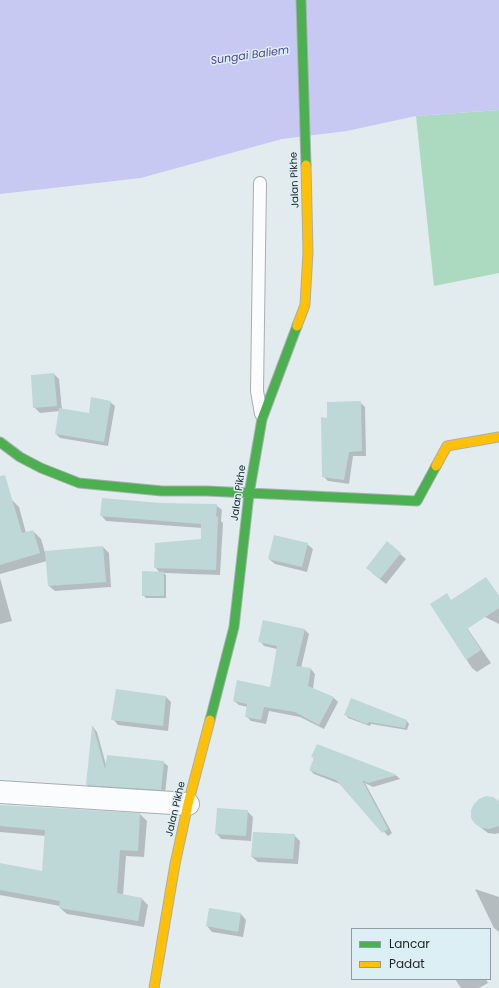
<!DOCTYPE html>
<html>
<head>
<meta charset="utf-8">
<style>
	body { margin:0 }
	#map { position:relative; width:499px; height:988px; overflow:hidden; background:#e2ecef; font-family:Poppins,sans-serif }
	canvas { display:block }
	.legend { position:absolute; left:351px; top:928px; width:140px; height:52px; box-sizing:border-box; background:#dceff5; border:1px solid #909da2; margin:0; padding:5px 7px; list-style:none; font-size:12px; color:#1d2326 }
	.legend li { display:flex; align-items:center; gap:8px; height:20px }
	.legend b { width:20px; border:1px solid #909da2 }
</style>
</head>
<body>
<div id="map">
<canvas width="499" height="988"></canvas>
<ul class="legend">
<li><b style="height:5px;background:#4caf50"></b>Lancar</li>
<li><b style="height:5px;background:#ffc107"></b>Padat</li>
</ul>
</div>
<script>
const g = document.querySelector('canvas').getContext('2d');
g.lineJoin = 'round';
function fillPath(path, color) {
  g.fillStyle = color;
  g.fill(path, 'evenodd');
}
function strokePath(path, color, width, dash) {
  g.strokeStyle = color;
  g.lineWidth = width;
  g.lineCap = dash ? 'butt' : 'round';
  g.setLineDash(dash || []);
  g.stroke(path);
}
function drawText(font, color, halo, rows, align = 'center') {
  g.font = font + ' Poppins,sans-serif';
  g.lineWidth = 3;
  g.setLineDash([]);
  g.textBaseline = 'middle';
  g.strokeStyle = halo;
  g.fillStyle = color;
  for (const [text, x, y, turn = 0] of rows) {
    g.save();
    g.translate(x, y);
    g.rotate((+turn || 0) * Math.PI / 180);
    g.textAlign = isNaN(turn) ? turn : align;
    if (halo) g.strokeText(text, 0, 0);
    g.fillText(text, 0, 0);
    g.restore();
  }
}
const forest = new Path2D(`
	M499 110V273L434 286 416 116Z`);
const water = new Path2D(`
	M0 0H499V110L416 116 347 131 282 139 141 178 0 194Z`);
const shadow = new Path2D(`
	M54 374 59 379 62 410 89 415 110 402 115 406 108 446 60 438 56 434 60 411 40 413 34 407Z
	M360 402 365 407 366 456H353L349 484 328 481 323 476 328 419Z
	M11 499 19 507 26 533 33 531 41 539 46 556 103 547 109 553 111 587 55 591 49 586 47 561 0 574V503Z
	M161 504 216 505 222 510 221 521 223 523 220 575 164 573 166 575V598H146L143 595 160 573 155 567 202 540V528L106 521 101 515Z
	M387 543 406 559 386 584 372 573Z
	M307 544 313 549 307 572 275 564 269 559Z
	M0 578 12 621 0 624Z
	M486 578 499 596V624L457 603Z
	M448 600 491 663 477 672 472 668 431 605Z
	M264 621 305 630 309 634 301 668 311 669 315 674 313 689 334 698 338 702 324 729 300 717 269 711 266 724 251 721 246 716 248 707 239 705 234 701 271 688 277 649 264 646 260 641Z
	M117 690 166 697 171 702 168 731 118 725 113 719Z
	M346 715 407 721 409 724 407 730 371 724 370 726 348 718Z
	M93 727 97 732 106 765 163 762 168 766 165 794 91 789 87 785Z
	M317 746 397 776 400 779 373 787 365 783 392 833 388 836 340 784 314 774 310 770 314 758 313 757Z
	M499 803V833L495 834 488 833 476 824Z
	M0 806 140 814 147 821 144 857 126 856 123 896 141 898 148 905 144 927 67 914 60 908V906L0 895V864L43 872 46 836 0 832Z
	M247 811 253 817 251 841 221 839 216 833Z
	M294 835 300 841 298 864 258 862 252 857Z
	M475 889 499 897V932L494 928Z
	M241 914 246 920 243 937 212 932 207 926Z
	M455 979H486L488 983 479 988H461Z`);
const building = new Path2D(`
	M54 373 57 406 33 408 31 375Z
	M91 397 111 401 104 442 55 434 59 408 89 413Z
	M361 401 362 451 349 452 344 480 322 477 321 417 327 418V402Z
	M5 475 22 533 33 530 40 553 0 565V476Z
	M102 498 161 503 217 504 216 516 218 517 216 570 154 568 155 543 201 539V524L100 516Z
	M274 535 308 543 302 567 268 559Z
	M387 541 401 553 380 579 366 568Z
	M103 546 106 582 48 586 45 551Z
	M142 571 164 572V596H142Z
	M486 577 499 596V608L467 629 481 650 466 660 430 604 447 593 451 600Z
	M263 620 305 629 296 666 311 668 308 686 334 697 319 725 295 712 264 707 261 720 245 717 247 704 233 701 237 680 270 687 277 646 258 642Z
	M116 689 166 696 163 726 111 720Z
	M351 698 407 720 405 728 369 722 367 724 344 715Z
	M92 726H93L105 769 107 755 164 761 161 790 86 785Z
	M317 744 397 775 368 783 362 780 388 829 382 833 336 780 309 770 314 758 311 757Z
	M486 796 493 797 499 801V826L489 829 482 828 475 824 471 818V810L474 804 479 799Z
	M0 805 140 813 138 851 120 850 117 893 142 898 138 921 59 908 60 901 0 890V863L42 871 45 830 0 826Z
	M217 808 248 810 246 836 215 834Z
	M253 832 295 834 293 859 251 857Z
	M209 908 241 913 238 932 206 926Z`);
const lane = new Path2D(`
	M260 183 257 391 261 414`);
const street = new Path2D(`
	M0 792 188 804`);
const fast = new Path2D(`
	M301 0 306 165
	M0 442 20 457 41 468 79 483 162 491H207L417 501 436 466
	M210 720 234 627 249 494 262 419 297 326`);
const slow = new Path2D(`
	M297 326 305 305 308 252 306 165
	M436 466 447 446 499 437
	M154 988 175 864 188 804 210 720`);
const streetNames = [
	["Jalan Pikhe",295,180,-92],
	["Jalan Pikhe",239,493,-82],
	["Jalan Pikhe",176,809,-77]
];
const waterNames = [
	["Sungai Baliem",250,56,-8]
];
fillPath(forest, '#acdac0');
fillPath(water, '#c8c9f3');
fillPath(shadow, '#0003');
fillPath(building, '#bed8d7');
strokePath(lane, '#a7afb1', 14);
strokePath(street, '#a7afb1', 24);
strokePath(fast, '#a7afb1', 11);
strokePath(slow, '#a7afb1', 11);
strokePath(lane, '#fbfcfd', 12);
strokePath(street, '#fbfcfd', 22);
strokePath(fast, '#4caf50', 9);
strokePath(slow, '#ffc107', 9);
drawText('10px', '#1d2326', '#dceff5', streetNames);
drawText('italic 11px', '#514499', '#dceff5', waterNames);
</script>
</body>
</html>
